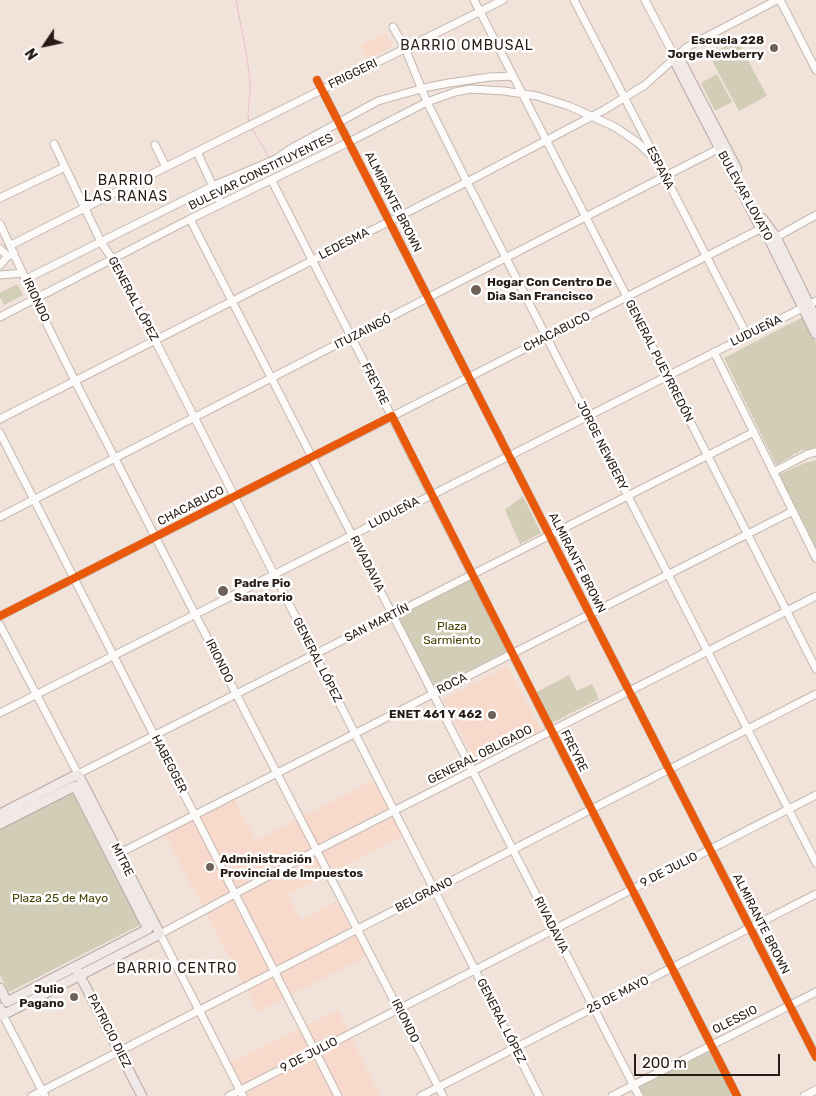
<!DOCTYPE html>
<html>
<head>
<meta charset="utf-8">
<style>
	body { margin:0 }
	#map { position:relative; width:816px; height:1096px; overflow:hidden; background:#f1e2da; font-family:Rubik,sans-serif }
	canvas { display:block }
	.north { position:absolute; left:20px; top:20px; width:50px; height:50px; -webkit-text-stroke:4px #fff; paint-order:stroke; rotate:236deg; font-size:14px; font-weight:700; line-height:20px; text-align:center; color:#271b15 }
	.north::after { content:''; display:block; margin:auto; width:18px; height:22px; background:#271b15; clip-path:polygon(50% 0,100% 100%,50% 72%,0 100%) }
	.scale { position:absolute; left:634px; top:1054px; width:146px; height:22px; box-sizing:border-box; border:2px solid #271b15; border-top:0; padding-left:6px; font-size:15px; line-height:18px; white-space:nowrap; color:#271b15; -webkit-text-stroke:4px #fff; paint-order:stroke }
</style>
</head>
<body>
<div id="map">
<canvas width="816" height="1096"></canvas>
<div class="north">N</div>
<div class="scale">200 m</div>
</div>
<script>
const g = document.querySelector('canvas').getContext('2d');
g.lineJoin = 'round';
function fillPath(path, color) {
  g.fillStyle = color;
  g.fill(path, 'evenodd');
}
function strokePath(path, color, width, dash) {
  g.strokeStyle = color;
  g.lineWidth = width;
  g.lineCap = dash ? 'butt' : 'round';
  g.setLineDash(dash || []);
  g.stroke(path);
}
function drawText(font, color, halo, rows, align = 'center') {
  g.font = font + ' Rubik,sans-serif';
  g.lineWidth = 5;
  g.setLineDash([]);
  g.textBaseline = 'middle';
  g.strokeStyle = halo;
  g.fillStyle = color;
  for (const [text, x, y, turn = 0] of rows) {
    g.save();
    g.translate(x, y);
    g.rotate((+turn || 0) * Math.PI / 180);
    g.textAlign = isNaN(turn) ? turn : align;
    if (halo) g.strokeText(text, 0, 0);
    g.fillText(text, 0, 0);
    g.restore();
  }
}
const built = new Path2D(`
	M385 32 393 46 368 60 360 46Z
	M508 666 541 730 476 764 443 699Z
	M379 777 408 833 288 895 301 920 341 899 370 954 258 1012 164 833 233 797 256 841Z
	M338 1010 380 1096H242L227 1064Z`);
const green = new Path2D(`
	M737 40 767 96 739 111 709 55Z
	M717 74 732 102 715 111 701 83Z
	M17 284 23 295 4 305 0 297V293Z
	M803 317 816 343V450H802L776 465 724 358Z
	M816 460V553L778 475 805 463Z
	M523 496 541 533 520 544 505 510Z
	M471 579 507 651 433 689 397 617Z
	M569 675 577 691 592 684 599 699 552 723 537 692Z
	M73 791 140 925 9 992 0 975V829Z
	M710 1051 732 1096H643L638 1086Z`);
const stream = new Path2D(`
	M236 0C241 28 248 56 250 84 251 97 246 110 249 123
	M252 128 270 159
	M272 163 274 168`);
const minor = new Path2D(`
	M474 0 627 297 816 669
	M574 0 747 335
	M645 0 675 57
	M780 0 816 70
	M393 27 405 48 427 102 467 182 816 863
	M317 80 816 1057
	M54 144 101 242 113 260 155 340 539 1096
	M155 145 166 167
	M197 152 221 204
	M272 181 737 1096
	M0 198 65 167
	M190 219 639 1096
	M0 224 35 300 75 381 443 1096
	M773 239 816 215
	M11 245 166 167 503 0
	M0 249 8 256
	M0 265 7 257 14 253
	M0 275 23 273
	M26 279 213 186 276 159 292 148 378 101 428 87 449 83 490 77 513 76
	M0 317 190 219 349 142 427 102 455 92 471 89 504 91 537 96 569 106 615 127 637 142 657 161
	M714 352 816 558
	M0 419 467 182 604 110 645 85 687 47 777 0
	M0 433 338 1096
	M773 472 808 454 816 452
	M0 517 722 147
	M0 616 764 227
	M0 625 78 774 754 432
	M0 713 816 301
	M114 856 793 511
	M0 1016 3 1015 45 1096
	M32 1096 816 694
	M229 1096 816 795
	M243 1096 160 934 317 850 816 596
	M421 1096 816 894
	M612 1096 816 992
	M804 1096 816 1090`);
const major = new Path2D(`
	M677 54 737 169
	M673 58 759 225 770 241 816 334
	M762 218 776 237 816 319
	M0 814 78 774 160 934 3 1015 0 1008
	M0 824 75 786 148 929 7 1002 0 988
	M78 972 142 1096`);
const cycleway = new Path2D(`
	M317 80 816 1057
	M0 616 392 416 737 1096`);
const markers = [
	[774,48,5,"#6e615a"],
	[476,290,6,"#6e615a"],
	[223,591,6,"#6e615a"],
	[492,715,5,"#6e615a"],
	[210,867,5,"#6e615a"],
	[74,997,5,"#6e615a"]
];
const poiNames = [
	["Escuela 228",764,41],
	["Jorge Newberry",764,55],
	["Hogar Con Centro De",487,283,"left"],
	["Dia San Francisco",487,297,"left"],
	["Padre Pio",234,584,"left"],
	["Sanatorio",234,598,"left"],
	["ENET 461 Y 462",482,715],
	["Administración",220,860,"left"],
	["Provincial de Impuestos",220,874,"left"],
	["Julio",64,990],
	["Pagano",64,1004]
];
const streetNames = [
	["FRIGGERI",353,74,-26],
	["ESPAÑA",660,168,63],
	["BULEVAR CONSTITUYENTES",261,172,-26],
	["BULEVAR LOVATO",745,196,61],
	["ALMIRANTE BROWN",393,202,63],
	["LEDESMA",344,244,-27],
	["GENERAL LÓPEZ",133,299,62],
	["IRIONDO",36,300,65],
	["LUDUEÑA",756,331,-26],
	["ITUZAINGÓ",363,332,-27],
	["CHACABUCO",557,332,-27],
	["GENERAL PUEYRREDÓN",659,361,63],
	["FREYRE",375,384,63],
	["JORGE NEWBERY",602,446,63],
	["CHACABUCO",191,506,-27],
	["LUDUEÑA",394,513,-27],
	["ALMIRANTE BROWN",577,563,63],
	["RIVADAVIA",367,564,63],
	["SAN MARTÍN",377,623,-27],
	["GENERAL LÓPEZ",317,660,63],
	["IRIONDO",219,661,63],
	["ROCA",452,684,-27],
	["FREYRE",574,751,63],
	["GENERAL OBLIGADO",480,755,-27],
	["HABEGGER",169,764,63],
	["MITRE",122,860,63],
	["9 DE JULIO",669,870,-27],
	["BELGRANO",424,895,-27],
	["ALMIRANTE BROWN",761,924,63],
	["RIVADAVIA",551,925,63],
	["25 DE MAYO",618,995,-27],
	["OLESSIO",735,1020,-27],
	["IRIONDO",405,1021,63],
	["GENERAL LÓPEZ",501,1021,63],
	["PATRICIO DIEZ",109,1031,63],
	["9 DE JULIO",309,1055,-27]
];
const parkNames = [
	["Plaza",452,627],
	["Sarmiento",452,641],
	["Plaza 25 de Mayo",60,899]
];
const neighbourhoodNames = [
	["BARRIO OMBUSAL",467,46],
	["BARRIO",126,181],
	["LAS RANAS",126,197],
	["BARRIO CENTRO",177,969]
];
fillPath(built, '#f7dacb');
fillPath(green, '#d2cdb6');
strokePath(stream, '#e6bece', 1);
strokePath(minor, '#c4b8b1', 9);
strokePath(major, '#b9a8a4', 11);
strokePath(minor, '#fdfbf9', 7);
strokePath(major, '#f1e9e8', 9);
strokePath(cycleway, '#e8590c', 8);
for (const [x, y, r, color] of markers) {
  const dot = new Path2D();
  dot.arc(x, y, r, 0, 2 * Math.PI);
  g.fillStyle = color;
  g.fill(dot);
  strokePath(dot, '#fff', 2);
}
drawText('bold 12px', '#271b15', '#fff', poiNames, 'right');
drawText('12px', '#271b15', '#fff', streetNames);
drawText('12px', '#434404', '#fff', parkNames);
g.letterSpacing = '1px';
drawText('14px', '#271b15', '#fff', neighbourhoodNames);
g.letterSpacing = '0px';
</script>
</body>
</html>
